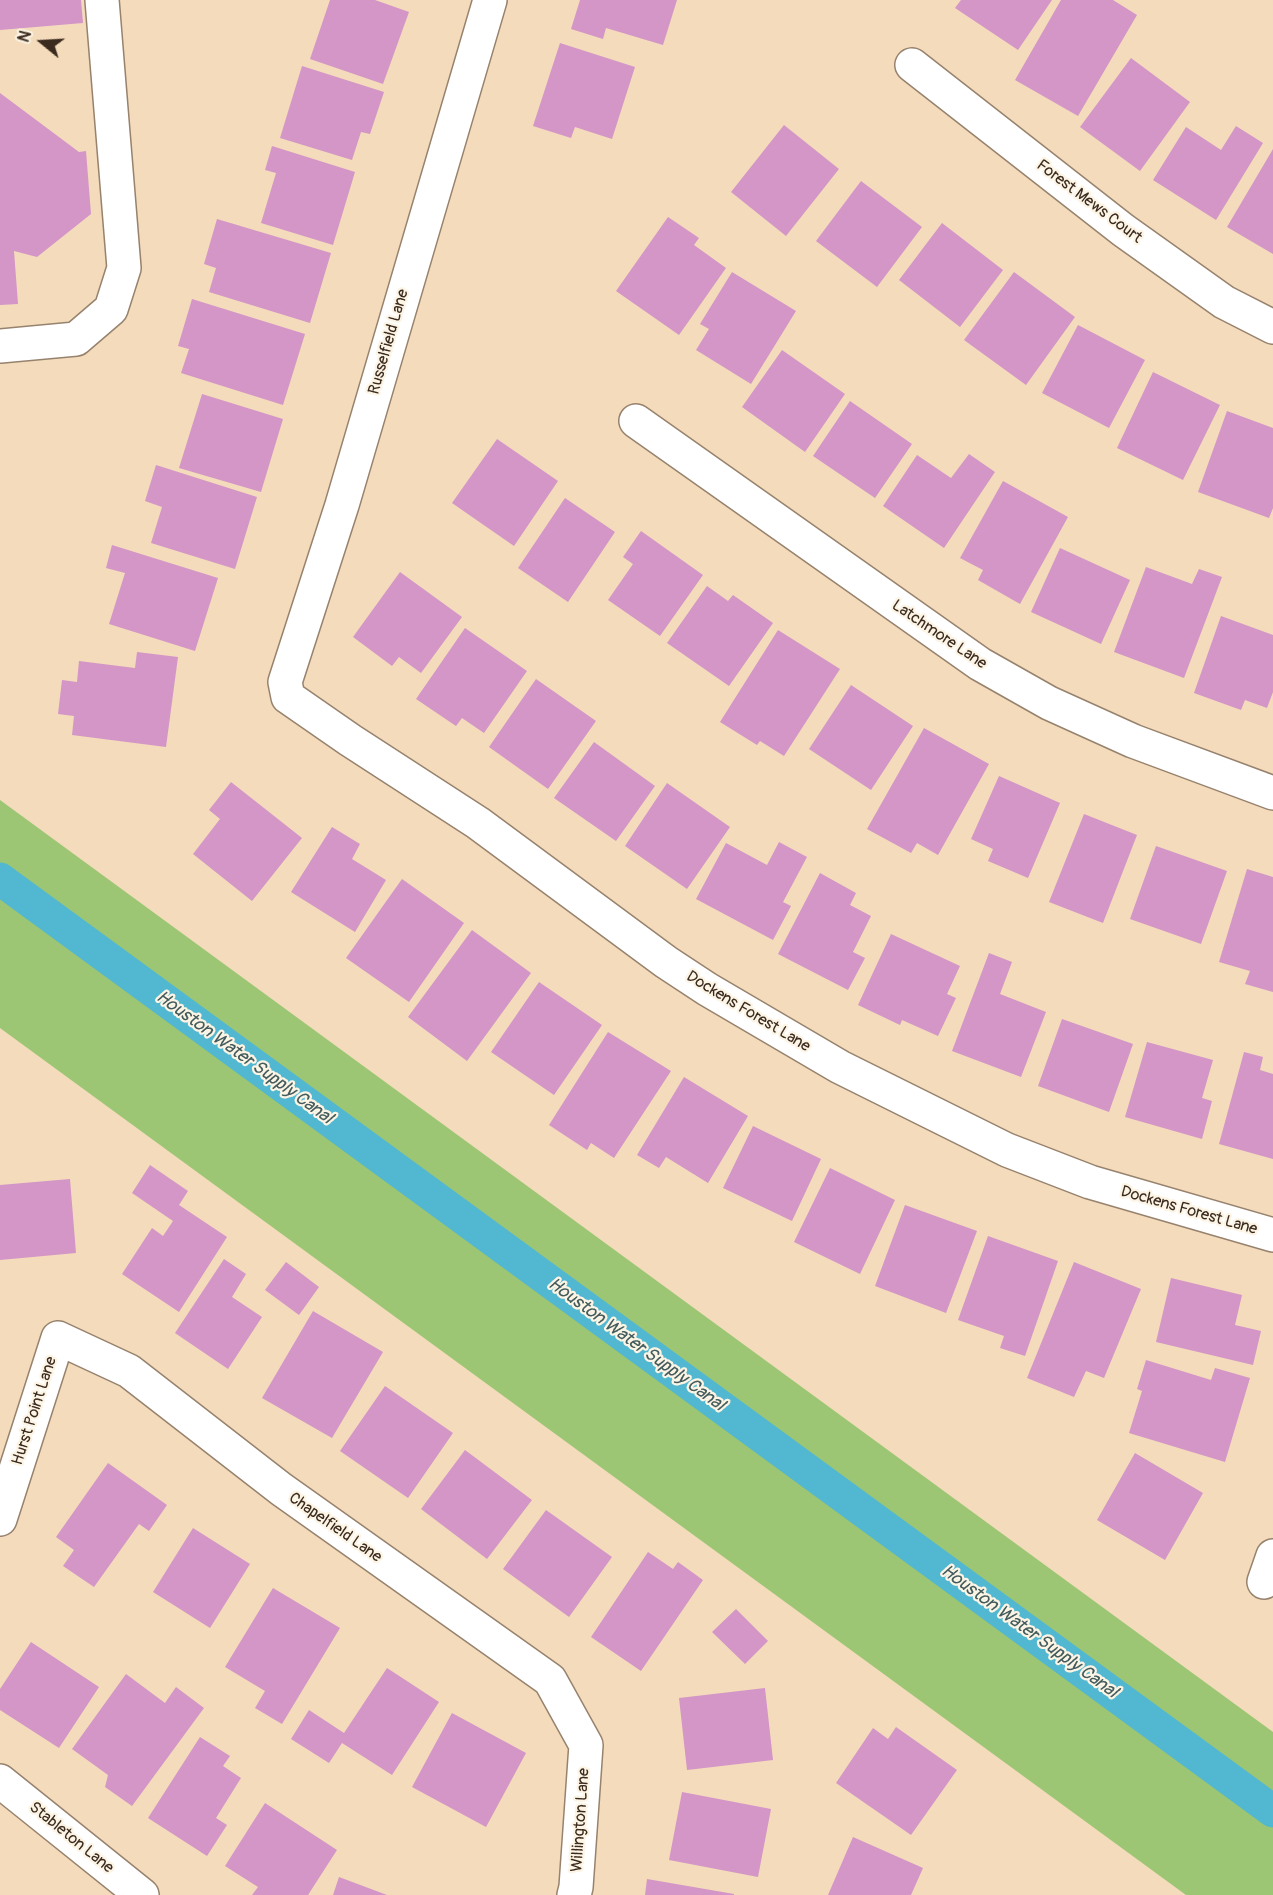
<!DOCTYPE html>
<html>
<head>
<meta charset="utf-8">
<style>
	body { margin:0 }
	#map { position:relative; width:1273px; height:1895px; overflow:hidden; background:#f3dbbc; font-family:Pangolin,sans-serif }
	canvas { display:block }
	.north { position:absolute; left:12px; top:12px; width:60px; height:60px; -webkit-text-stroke:4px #fcf5e5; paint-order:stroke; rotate:288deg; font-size:16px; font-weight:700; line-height:24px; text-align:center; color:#3b2a1e }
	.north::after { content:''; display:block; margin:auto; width:21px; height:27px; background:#3b2a1e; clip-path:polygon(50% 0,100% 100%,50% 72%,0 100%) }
</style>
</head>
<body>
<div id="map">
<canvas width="1273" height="1895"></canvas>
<div class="north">N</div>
</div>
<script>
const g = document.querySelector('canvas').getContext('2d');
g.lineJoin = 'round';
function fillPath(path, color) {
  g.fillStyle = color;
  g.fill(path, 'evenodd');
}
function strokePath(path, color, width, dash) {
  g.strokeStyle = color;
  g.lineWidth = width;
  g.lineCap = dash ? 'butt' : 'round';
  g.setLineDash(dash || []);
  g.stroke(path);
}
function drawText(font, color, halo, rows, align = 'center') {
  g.font = font + ' Pangolin,sans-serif';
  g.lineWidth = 4.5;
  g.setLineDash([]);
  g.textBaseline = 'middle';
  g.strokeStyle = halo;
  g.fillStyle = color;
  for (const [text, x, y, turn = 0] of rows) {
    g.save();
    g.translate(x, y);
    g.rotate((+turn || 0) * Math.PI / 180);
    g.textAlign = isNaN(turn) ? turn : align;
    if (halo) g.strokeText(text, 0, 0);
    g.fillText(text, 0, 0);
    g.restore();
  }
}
const green = new Path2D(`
	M0 800 1273 1732V1895H1186L0 1028Z`);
const canal = new Path2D(`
	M0 879 1273 1811`);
const building = new Path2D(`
	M0 0H81L83 23 0 30Z
	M330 0H375L409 12 383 84 310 59Z
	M580 0H677L663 45 606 28 603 39 571 29Z
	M961 0H1052L1018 50 955 8Z
	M1061 0H1113L1137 15 1078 116 1015 80Z
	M560 43 635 67 612 139 575 127 571 138 533 126Z
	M1131 58 1190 102 1140 171 1080 127Z
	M302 66 384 92 370 134 361 132 352 160 280 138Z
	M0 93 79 152 86 151 91 214 37 257 14 251 18 304 0 305Z
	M784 125 839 169 786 236 731 192Z
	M1236 126 1263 143 1216 220 1153 180 1186 127 1221 150Z
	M272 146 355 172 333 245 261 223 276 173 265 170Z
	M1273 149V254L1227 227Z
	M861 181 922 227 877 287 816 241Z
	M668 217 699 238 694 245 726 268 679 335 616 291Z
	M217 219 331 253 310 323 209 292 216 268 204 264Z
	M942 223 1003 270 960 327 899 280Z
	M732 272 796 311 751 384 696 350 709 329 700 324Z
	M1014 272 1075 317 1026 385 964 340Z
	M192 299 305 334 283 405 181 373 189 349 178 346Z
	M1078 325 1145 360 1109 428 1042 393Z
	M782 350 845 394 805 452 742 407Z
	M1153 372 1220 405 1183 480 1117 448Z
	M202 394 283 419 261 492 179 468Z
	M850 401 912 444 875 498 813 456Z
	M1227 411 1273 428V508L1269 518 1198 492Z
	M497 439 558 481 514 546 452 503Z
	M969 454 995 472 944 548 883 506 917 455 951 478Z
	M156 465 257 497 235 569 151 543 162 507 145 501Z
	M1003 481 1068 517 1020 604 978 580 983 570 960 558Z
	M565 498 615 532 568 602 518 568Z
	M641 531 703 575 660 636 608 600 633 564 623 557Z
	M112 545 218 578 195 651 109 624 125 573 106 568Z
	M1060 548 1130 580 1101 644 1031 612Z
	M1146 567 1192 584 1199 569 1222 577 1184 678 1114 652Z
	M400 572 462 617 421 673 399 657 392 666 353 637Z
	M707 586 728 601 733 595 773 623 729 686 667 643Z
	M1221 616 1273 635V692L1267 708 1245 700 1241 710 1194 693Z
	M465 628 527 671 484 733 462 718 456 726 416 699Z
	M778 630 840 669 784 756 760 741 757 745 720 722Z
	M137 652 178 657 166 747 72 735 74 716 58 714 62 680 77 682 79 661 135 668Z
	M536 679 596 721 548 789 489 747Z
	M851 685 913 726 871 790 809 749Z
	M924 728 989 764 938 855 917 843 911 853 867 829Z
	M594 742 655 786 616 841 554 798Z
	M999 776 1060 803 1028 878 988 861 993 849 971 839Z
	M231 782 302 838 252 901 193 854 220 819 209 810Z
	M667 783 730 827 687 889 625 846Z
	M1084 814 1137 835 1103 923 1049 902Z
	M332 827 360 844 352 859 386 880 355 932 291 892Z
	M779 842 807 857 783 902 791 906 773 940 696 899 726 843 767 865Z
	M1156 846 1227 871 1201 944 1130 919Z
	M1247 869 1273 877V992L1245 984 1250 971 1219 962Z
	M820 873 856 893 850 905 871 916 853 952 865 958 848 990 778 954Z
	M402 879 464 923 409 1002 346 958Z
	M472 930 531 973 467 1061 408 1017Z
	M891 934 960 966 947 994 956 998 938 1036 902 1020 900 1025 858 1005Z
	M989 953 1012 962 1000 994 1046 1012 1021 1077 952 1051Z
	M539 982 602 1025 554 1095 491 1052Z
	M1062 1019 1133 1044 1109 1112 1038 1086Z
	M608 1032 671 1071 614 1158 591 1143 587 1150 549 1125Z
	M1147 1042 1213 1060 1202 1098 1212 1101 1202 1139 1125 1117Z
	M1244 1052 1263 1057 1260 1070 1273 1074V1159L1219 1144Z
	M684 1077 748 1116 708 1183 666 1157 659 1168 637 1155Z
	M753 1126 821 1159 792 1221 723 1188Z
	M150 1165 188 1191 179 1205 227 1237 179 1312 122 1274 152 1228 163 1236 173 1221 132 1193Z
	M830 1168 895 1200 860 1274 794 1242Z
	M70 1179 76 1253 0 1260V1185Z
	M905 1205 977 1231 946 1313 875 1286Z
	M988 1236 1058 1261 1025 1356 1000 1348 1004 1336 958 1320Z
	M224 1259 246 1274 232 1297 262 1317 228 1369 175 1333Z
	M286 1262 319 1287 299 1315 265 1290Z
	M1074 1262 1141 1289 1104 1378 1086 1371 1074 1397 1027 1378Z
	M1171 1278 1242 1295 1235 1325 1261 1331 1253 1365 1156 1342Z
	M313 1311 383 1352 332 1438 262 1398Z
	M1146 1360 1211 1380 1215 1368 1250 1378 1225 1462 1129 1433 1142 1391 1137 1389Z
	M385 1386 453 1433 408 1498 340 1451Z
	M465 1450 532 1500 487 1559 421 1509Z
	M1135 1453 1203 1493 1165 1560 1097 1520Z
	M108 1463 167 1505 149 1531 139 1524 94 1587 63 1566 74 1550 56 1537Z
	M546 1510 612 1557 569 1617 503 1569Z
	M193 1528 250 1564 210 1628 153 1592Z
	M648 1552 673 1569 678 1562 703 1580 641 1671 591 1637Z
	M273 1588 340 1628 282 1724 255 1708 265 1691 225 1667Z
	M736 1609 768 1641 745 1664 712 1632Z
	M31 1642 99 1687 59 1748 0 1710V1689Z
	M387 1668 439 1702 392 1775 342 1743 329 1763 291 1739 309 1710 344 1733Z
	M126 1674 165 1703 176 1687 204 1708 132 1806 105 1787 108 1775 72 1749Z
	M765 1688 773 1760 687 1770 679 1698Z
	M452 1713 526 1753 486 1827 412 1787Z
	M896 1727 957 1770 911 1835 836 1783 873 1728 888 1739Z
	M200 1737 230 1756 223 1766 241 1778 216 1818 227 1825 207 1856 148 1818Z
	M682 1792 771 1809 758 1877 669 1860Z
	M265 1803 337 1850 308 1895H252L258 1887 225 1866Z
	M853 1837 923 1868 911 1895H828Z
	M339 1877 387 1895H333Z
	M647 1879 734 1894V1895H645Z`);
const minor = new Path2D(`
	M490 0 342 505 285 682 288 697 350 740 478 823 666 962 707 989 840 1067 1007 1150 1090 1182 1273 1235
	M912 65 1123 230 1224 302 1273 327
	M0 346 76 339 111 309 124 268 102 0
	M636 421 980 664 1049 703 1133 741 1273 793
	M0 1519 58 1338 129 1371 281 1489 550 1680 586 1745 576 1887 574 1895
	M1264 1582 1273 1556
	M0 1781 142 1895`);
const streetNames = [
	["Forest Mews Court",1089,202,37],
	["Russelfield Lane",389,342,-74],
	["Latchmore Lane",939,635,34],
	["Dockens Forest Lane",748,1012,31],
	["Dockens Forest Lane",1189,1211,16],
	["Hurst Point Lane",35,1411,-72],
	["Chapelfield Lane",335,1528,35],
	["Willington Lane",581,1820,-86],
	["Stableton Lane",71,1838,39]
];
const waterNames = [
	["Houston Water Supply Canal",244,1058,36],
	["Houston Water Supply Canal",636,1345,36],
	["Houston Water Supply Canal",1029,1632,36]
];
fillPath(green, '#9cc673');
strokePath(canal, '#52b7d0', 33);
fillPath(building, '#d396c6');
strokePath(minor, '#97826d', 36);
strokePath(minor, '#fff', 33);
drawText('16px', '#3b2a1e', '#fcf5e5', streetNames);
drawText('italic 18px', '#435b5c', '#fcf5e5', waterNames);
</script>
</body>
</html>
